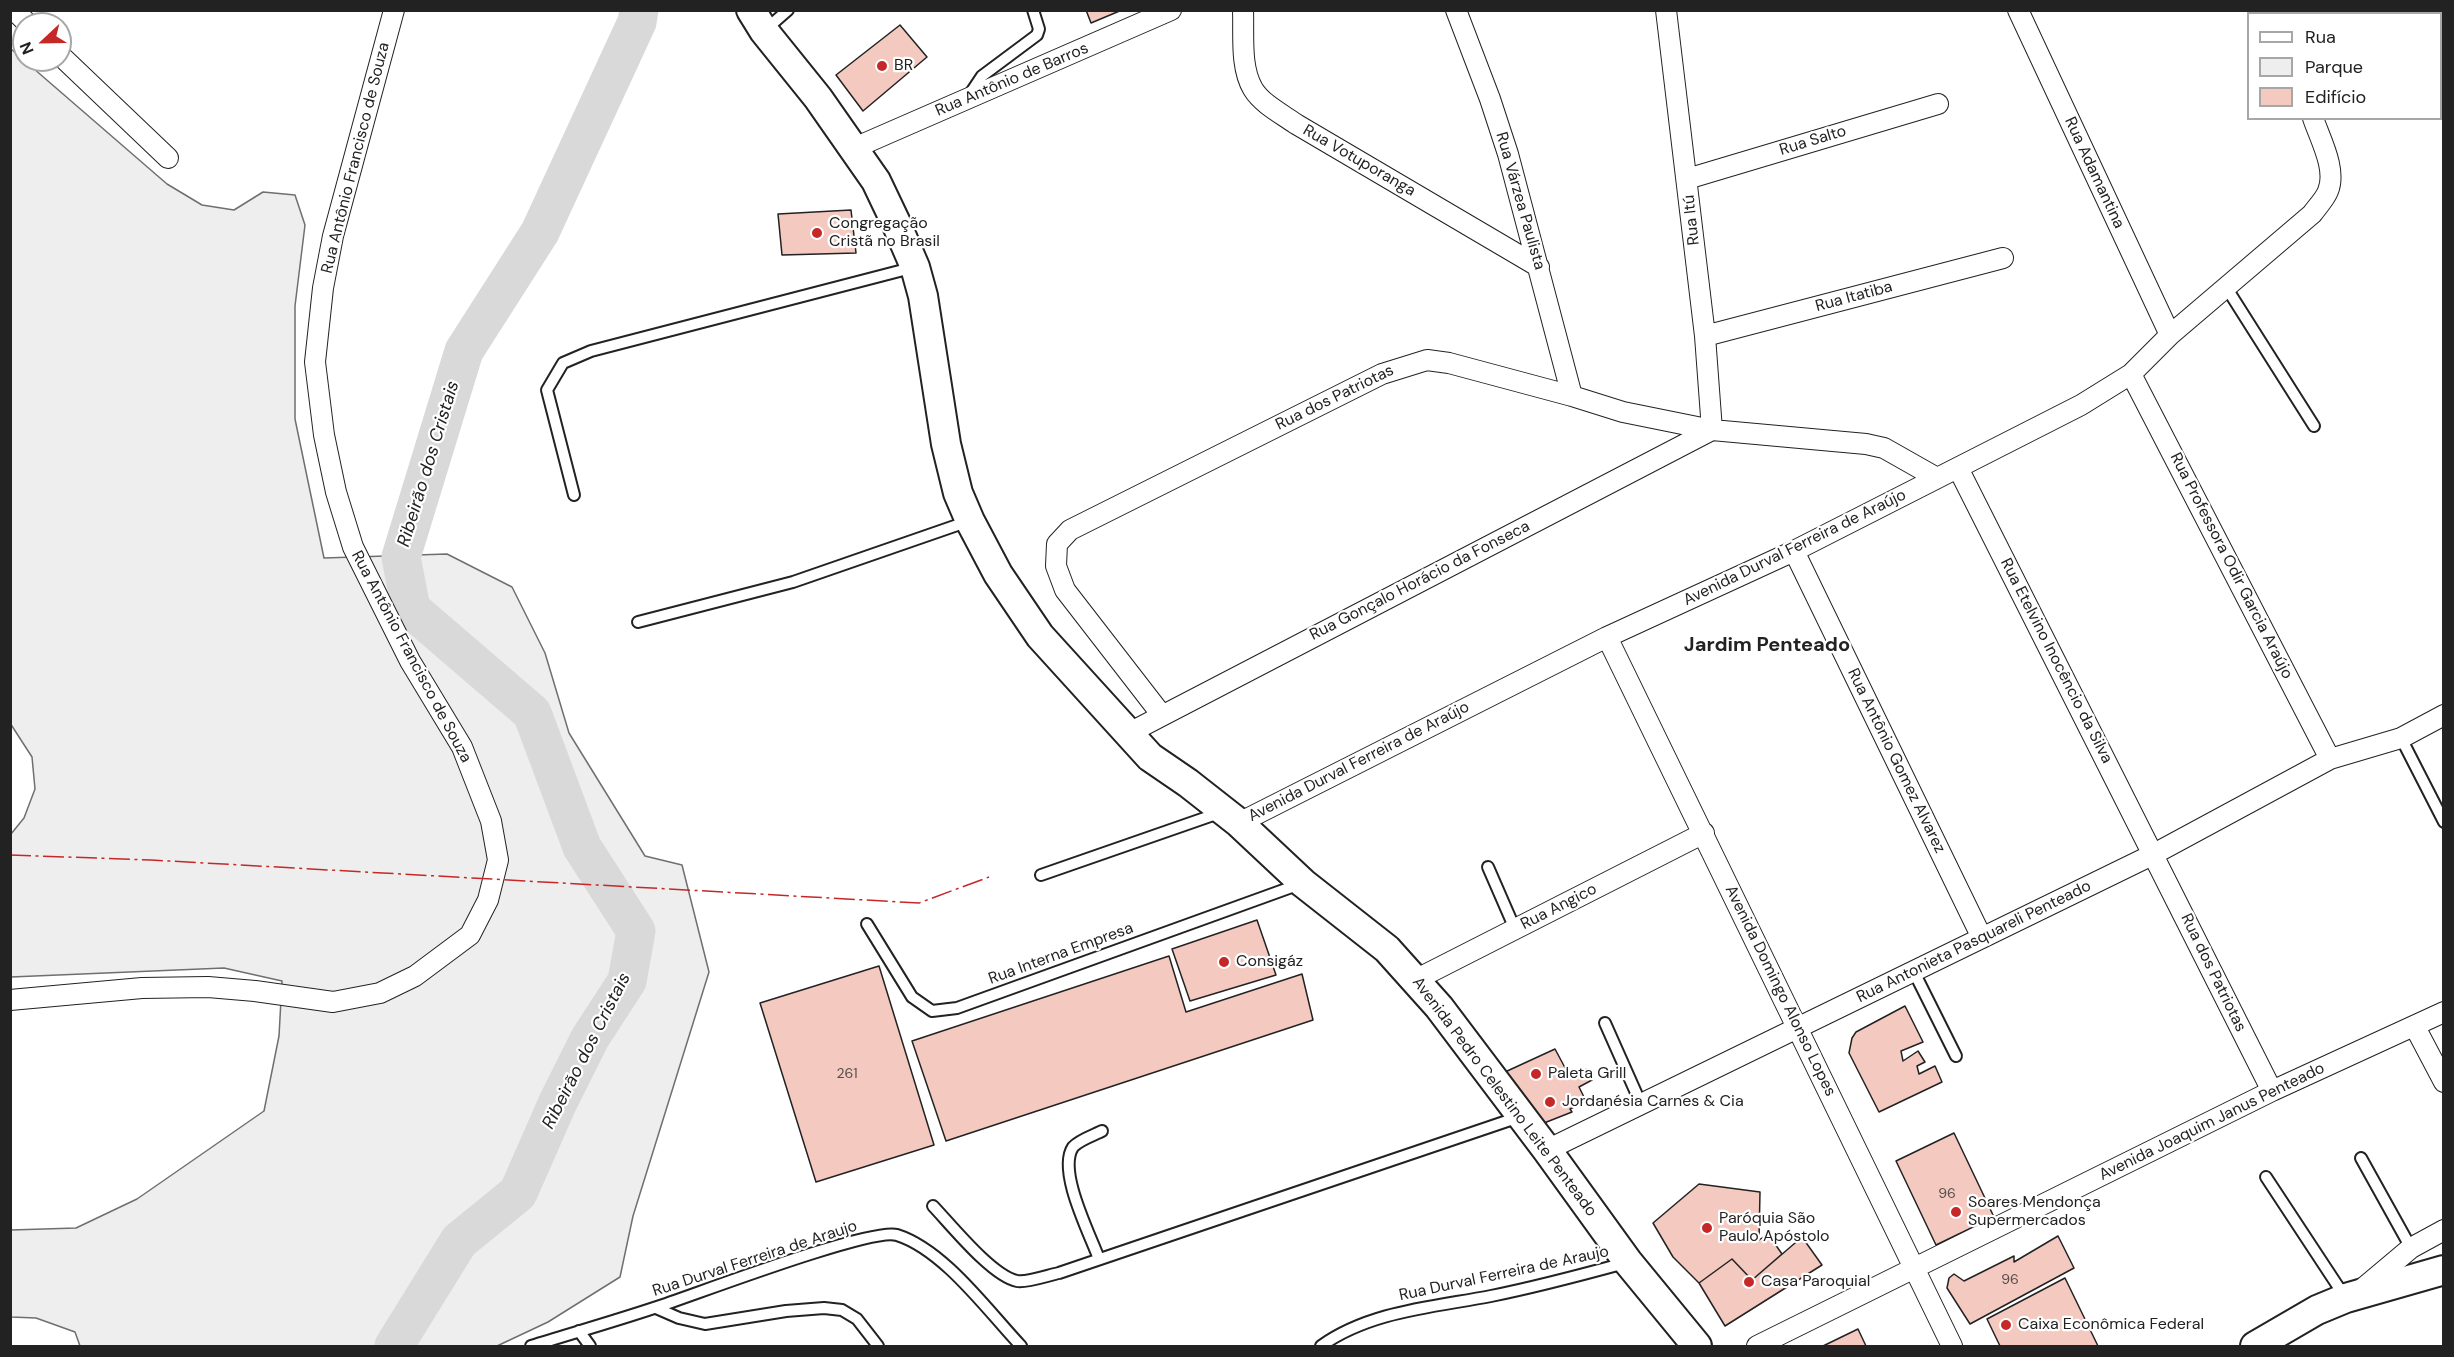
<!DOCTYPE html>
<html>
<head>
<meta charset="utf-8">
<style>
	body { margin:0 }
	#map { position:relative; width:2454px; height:1357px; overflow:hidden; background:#fff; font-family:"DM Sans",sans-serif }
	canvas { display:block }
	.frame { position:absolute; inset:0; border:12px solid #222; pointer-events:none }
	.legend { position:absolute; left:2247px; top:12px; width:195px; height:108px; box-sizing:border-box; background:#fff; border:2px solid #a7a7a7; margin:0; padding:8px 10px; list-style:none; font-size:18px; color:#222 }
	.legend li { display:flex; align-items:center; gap:12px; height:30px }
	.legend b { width:30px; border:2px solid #a7a7a7 }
	.north { position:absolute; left:12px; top:12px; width:60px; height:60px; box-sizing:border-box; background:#fff; border:2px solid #a7a7a7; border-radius:50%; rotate:248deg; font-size:16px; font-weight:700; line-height:24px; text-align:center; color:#222 }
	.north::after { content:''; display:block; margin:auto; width:21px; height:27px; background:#c62828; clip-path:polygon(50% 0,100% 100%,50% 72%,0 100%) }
</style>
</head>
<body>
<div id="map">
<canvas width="2454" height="1357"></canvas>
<div class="frame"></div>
<ul class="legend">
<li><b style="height:8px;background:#fff"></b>Rua</li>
<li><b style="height:16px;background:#eee"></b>Parque</li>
<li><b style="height:16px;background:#f3c9c0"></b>Edifício</li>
</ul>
<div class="north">N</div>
</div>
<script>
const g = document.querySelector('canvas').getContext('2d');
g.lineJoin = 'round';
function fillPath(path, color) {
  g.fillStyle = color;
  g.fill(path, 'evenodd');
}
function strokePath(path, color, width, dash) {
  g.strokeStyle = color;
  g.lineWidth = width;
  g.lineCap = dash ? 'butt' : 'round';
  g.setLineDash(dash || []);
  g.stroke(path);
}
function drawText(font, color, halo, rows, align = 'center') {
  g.font = font + ' "DM Sans",sans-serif';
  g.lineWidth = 4.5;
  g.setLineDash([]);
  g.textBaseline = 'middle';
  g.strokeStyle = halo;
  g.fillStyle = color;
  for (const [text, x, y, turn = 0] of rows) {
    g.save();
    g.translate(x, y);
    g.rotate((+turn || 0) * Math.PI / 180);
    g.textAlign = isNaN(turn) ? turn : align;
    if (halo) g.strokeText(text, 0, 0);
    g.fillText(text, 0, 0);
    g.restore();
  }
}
const green = new Path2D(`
	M11 49 167 184 202 205 234 210 263 192 295 195 305 225 295 306V419L324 558 447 554 512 587 545 653 569 733 645 856 682 865 709 972 633 1216 620 1277 548 1322 497 1346H80L75 1332 36 1318 11 1317V1230L76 1228 137 1199 264 1111 279 1036 282 981 224 968 11 977V834L24 818 35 789 32 757 10 723Z`);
const river = new Path2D(`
	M394 1346 459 1241 518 1193 558 1102 590 1038 627 981 636 931 582 847 532 713 411 609 401 557 464 351 540 232 637 22 639 10`);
const building = new Path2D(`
	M1086 10H1122L1091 23Z
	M900 25 927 57 863 111 836 75Z
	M851 210 856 253 782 255 778 214Z
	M1257 920 1276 975 1190 1001 1172 949Z
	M1169 956 1186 1012 1302 974 1313 1020 946 1141 912 1041Z
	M879 966 934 1145 816 1182 760 1003Z
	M1905 1006 1923 1042 1901 1051 1903 1061 1918 1051 1925 1062 1917 1066 1919 1074 1935 1066 1942 1082 1879 1112 1849 1053 1852 1038 1856 1032Z
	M1555 1049 1570 1077 1586 1069 1592 1080 1579 1087 1584 1097 1578 1100 1580 1104 1570 1109 1572 1112 1539 1125 1505 1072Z
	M1954 1133 1994 1217 1936 1245 1896 1161Z
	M1699 1184 1760 1192 1759 1240 1768 1234 1782 1254 1752 1280 1732 1259 1699 1283 1673 1257 1653 1223Z
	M2058 1236 2074 1268 1970 1324 1947 1288 1949 1278 1954 1274 1964 1281 2014 1256V1262Z
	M1802 1237 1822 1265 1725 1326 1699 1283 1732 1259 1752 1280Z
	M2065 1278 2098 1346H2000L1987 1319Z
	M1858 1329 1866 1346H1823Z`);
const lane = new Path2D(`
	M764 31 788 10
	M970 94 982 76 1037 35 1039 29 1033 10
	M2226 287 2314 426
	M574 495 547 390 563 363 591 351 915 267
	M638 622 793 582 969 521
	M2401 738 2444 822
	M1488 867 1515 929
	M1041 875 1222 812
	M867 924 912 997 932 1011 957 1008 1300 884
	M1914 972 1956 1056
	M1605 1023 1641 1104
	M2361 1158 2411 1248
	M2266 1177 2345 1297
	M933 1206C952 1226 992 1276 1017 1281 1026 1283 1049 1275 1059 1273L1519 1117
	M1099 1259C1090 1234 1057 1171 1073 1147 1079 1140 1094 1135 1102 1131
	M656 1308 679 1318 705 1324 786 1311 824 1308 842 1310 857 1319 878 1346
	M579 1331 590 1346
	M531 1346C573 1333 615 1321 657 1307 694 1295 871 1227 897 1235 944 1250 987 1310 1021 1346
	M1321 1346C1370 1311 1434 1307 1491 1296 1536 1287 1581 1275 1625 1263`);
const street = new Path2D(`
	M14 10 28 24
	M1243 10C1244 35 1240 67 1253 89 1262 104 1282 114 1296 124L1539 267
	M1456 10 1490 99 1508 154 1572 396
	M1666 10 1705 336 1712 430
	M2018 10 2170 335
	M2267 10 2269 14
	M60 55 168 158
	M852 149 1171 10
	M1687 179 1938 104
	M1705 336 2003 258
	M2131 374 2330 759
	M1958 468 2272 1091
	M1794 551 1982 938
	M1607 637 1952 1346
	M1161 714 1065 590 1056 566 1057 544 1070 530 1382 374 1427 360 1449 363 1572 396 1623 412 1712 430 1866 444 1884 448 1937 478
	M1129 733 1712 430
	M1239 823 1607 637 1794 551 2081 405 2131 374 2170 335 2312 214C2317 207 2325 199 2328 191 2337 169 2320 139 2313 118
	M1415 980 1704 833
	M10 1000 142 988 208 987 255 991 333 1002 380 993 415 976 470 935 488 900 498 860 491 821 462 747 410 661 353 547 336 492 324 435 315 362 323 288 333 236 394 10
	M2415 1027 2444 1082
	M1547 1150 2154 854 2330 759 2401 738 2444 715
	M2361 1290 2411 1248 2444 1230
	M1757 1346 2272 1091 2444 1012`);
const secondary = new Path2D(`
	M751 10 764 31 818 98 876 181 896 223 915 267 923 296 946 444 958 493 970 521 998 574 1040 636 1150 757 1188 783 1239 823 1303 883 1387 949 1439 1007 1547 1150 1628 1262 1697 1346
	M2255 1346 2317 1310 2346 1298 2444 1270`);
const power = new Path2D(`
	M10 855 151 860 919 903 989 877`);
const markers = [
	[882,66,6,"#c62828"],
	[817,233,6,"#c62828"],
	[1224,962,6,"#c62828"],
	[1536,1074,6,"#c62828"],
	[1550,1102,6,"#c62828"],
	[1956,1212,6,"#c62828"],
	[1707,1228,6,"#c62828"],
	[1749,1282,6,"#c62828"],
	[2006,1325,6,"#c62828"]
];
const numberNames = [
	["261",847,1074],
	["96",1947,1194],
	["96",2010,1280]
];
const poiNames = [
	["BR",894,66],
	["Congregação",829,224],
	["Cristã no Brasil",829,242],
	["Consigáz",1236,962],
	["Paleta Grill",1548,1074],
	["Jordanésia Carnes & Cia",1562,1102],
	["Soares Mendonça",1968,1203],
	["Supermercados",1968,1221],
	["Paróquia São",1719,1219],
	["Paulo Apóstolo",1719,1237],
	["Casa Paroquial",1761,1282],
	["Caixa Econômica Federal",2018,1325]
];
const streetNames = [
	["Rua Antônio de Barros",1012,80,-23],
	["Rua Salto",1813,141,-17],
	["Rua Antônio Francisco de Souza",356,158,-76],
	["Rua Votuporanga",1359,161,30],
	["Rua Adamantina",2094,173,65],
	["Rua Várzea Paulista",1520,201,74],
	["Rua Itú",1692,220,-96],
	["Rua Itatiba",1854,297,-15],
	["Rua dos Patriotas",1335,398,-26],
	["Avenida Durval Ferreira de Araújo",1795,548,-26],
	["Rua Professora Odir Garcia Araújo",2231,566,63],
	["Rua Gonçalo Horácio da Fonseca",1420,581,-27],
	["Rua Antônio Francisco de Souza",411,657,62],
	["Rua Etelvino Inocêncio da Silva",2056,661,63],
	["Rua Antônio Gomez Alvarez",1896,761,64],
	["Avenida Durval Ferreira de Araújo",1359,762,-27],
	["Rua Angico",1559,907,-27],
	["Rua Antonieta Pasquareli Penteado",1974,942,-26],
	["Rua Interna Empresa",1061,954,-20],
	["Rua dos Patriotas",2213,973,64],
	["Avenida Domingo Alonso Lopes",1780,991,64],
	["Avenida Pedro Celestino Leite Penteado",1504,1097,53],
	["Avenida Joaquim Janus Penteado",2212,1122,-26],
	["Rua Durval Ferreira de Araujo",755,1259,-18],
	["Rua Durval Ferreira de Araujo",1504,1274,-12]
];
const waterNames = [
	["Ribeirão dos Cristais",429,464,-73],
	["Ribeirão dos Cristais",587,1051,-63]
];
const quarterNames = [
	["Jardim Penteado",1767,646]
];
fillPath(green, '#eee');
strokePath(green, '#6f6f6f', 1.5);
strokePath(river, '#d9d9d9', 39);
fillPath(building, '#f3c9c0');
strokePath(building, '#222', 1.5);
strokePath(lane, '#222', 14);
strokePath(street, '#222', 22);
strokePath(secondary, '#222', 32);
strokePath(lane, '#fff', 10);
strokePath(street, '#fff', 20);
strokePath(secondary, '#fff', 28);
strokePath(power, '#c62828', 1.5, [21, 4.5, 3, 4.5]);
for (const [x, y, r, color] of markers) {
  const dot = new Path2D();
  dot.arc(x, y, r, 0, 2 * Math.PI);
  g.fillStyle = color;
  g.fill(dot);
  strokePath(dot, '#fff', 2);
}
drawText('14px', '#564c4a', null, numberNames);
drawText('16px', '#222', '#fff', poiNames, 'left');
drawText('16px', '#222', '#fff', streetNames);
drawText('italic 18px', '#222', '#fff', waterNames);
drawText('bold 20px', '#222', '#fff', quarterNames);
</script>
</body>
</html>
